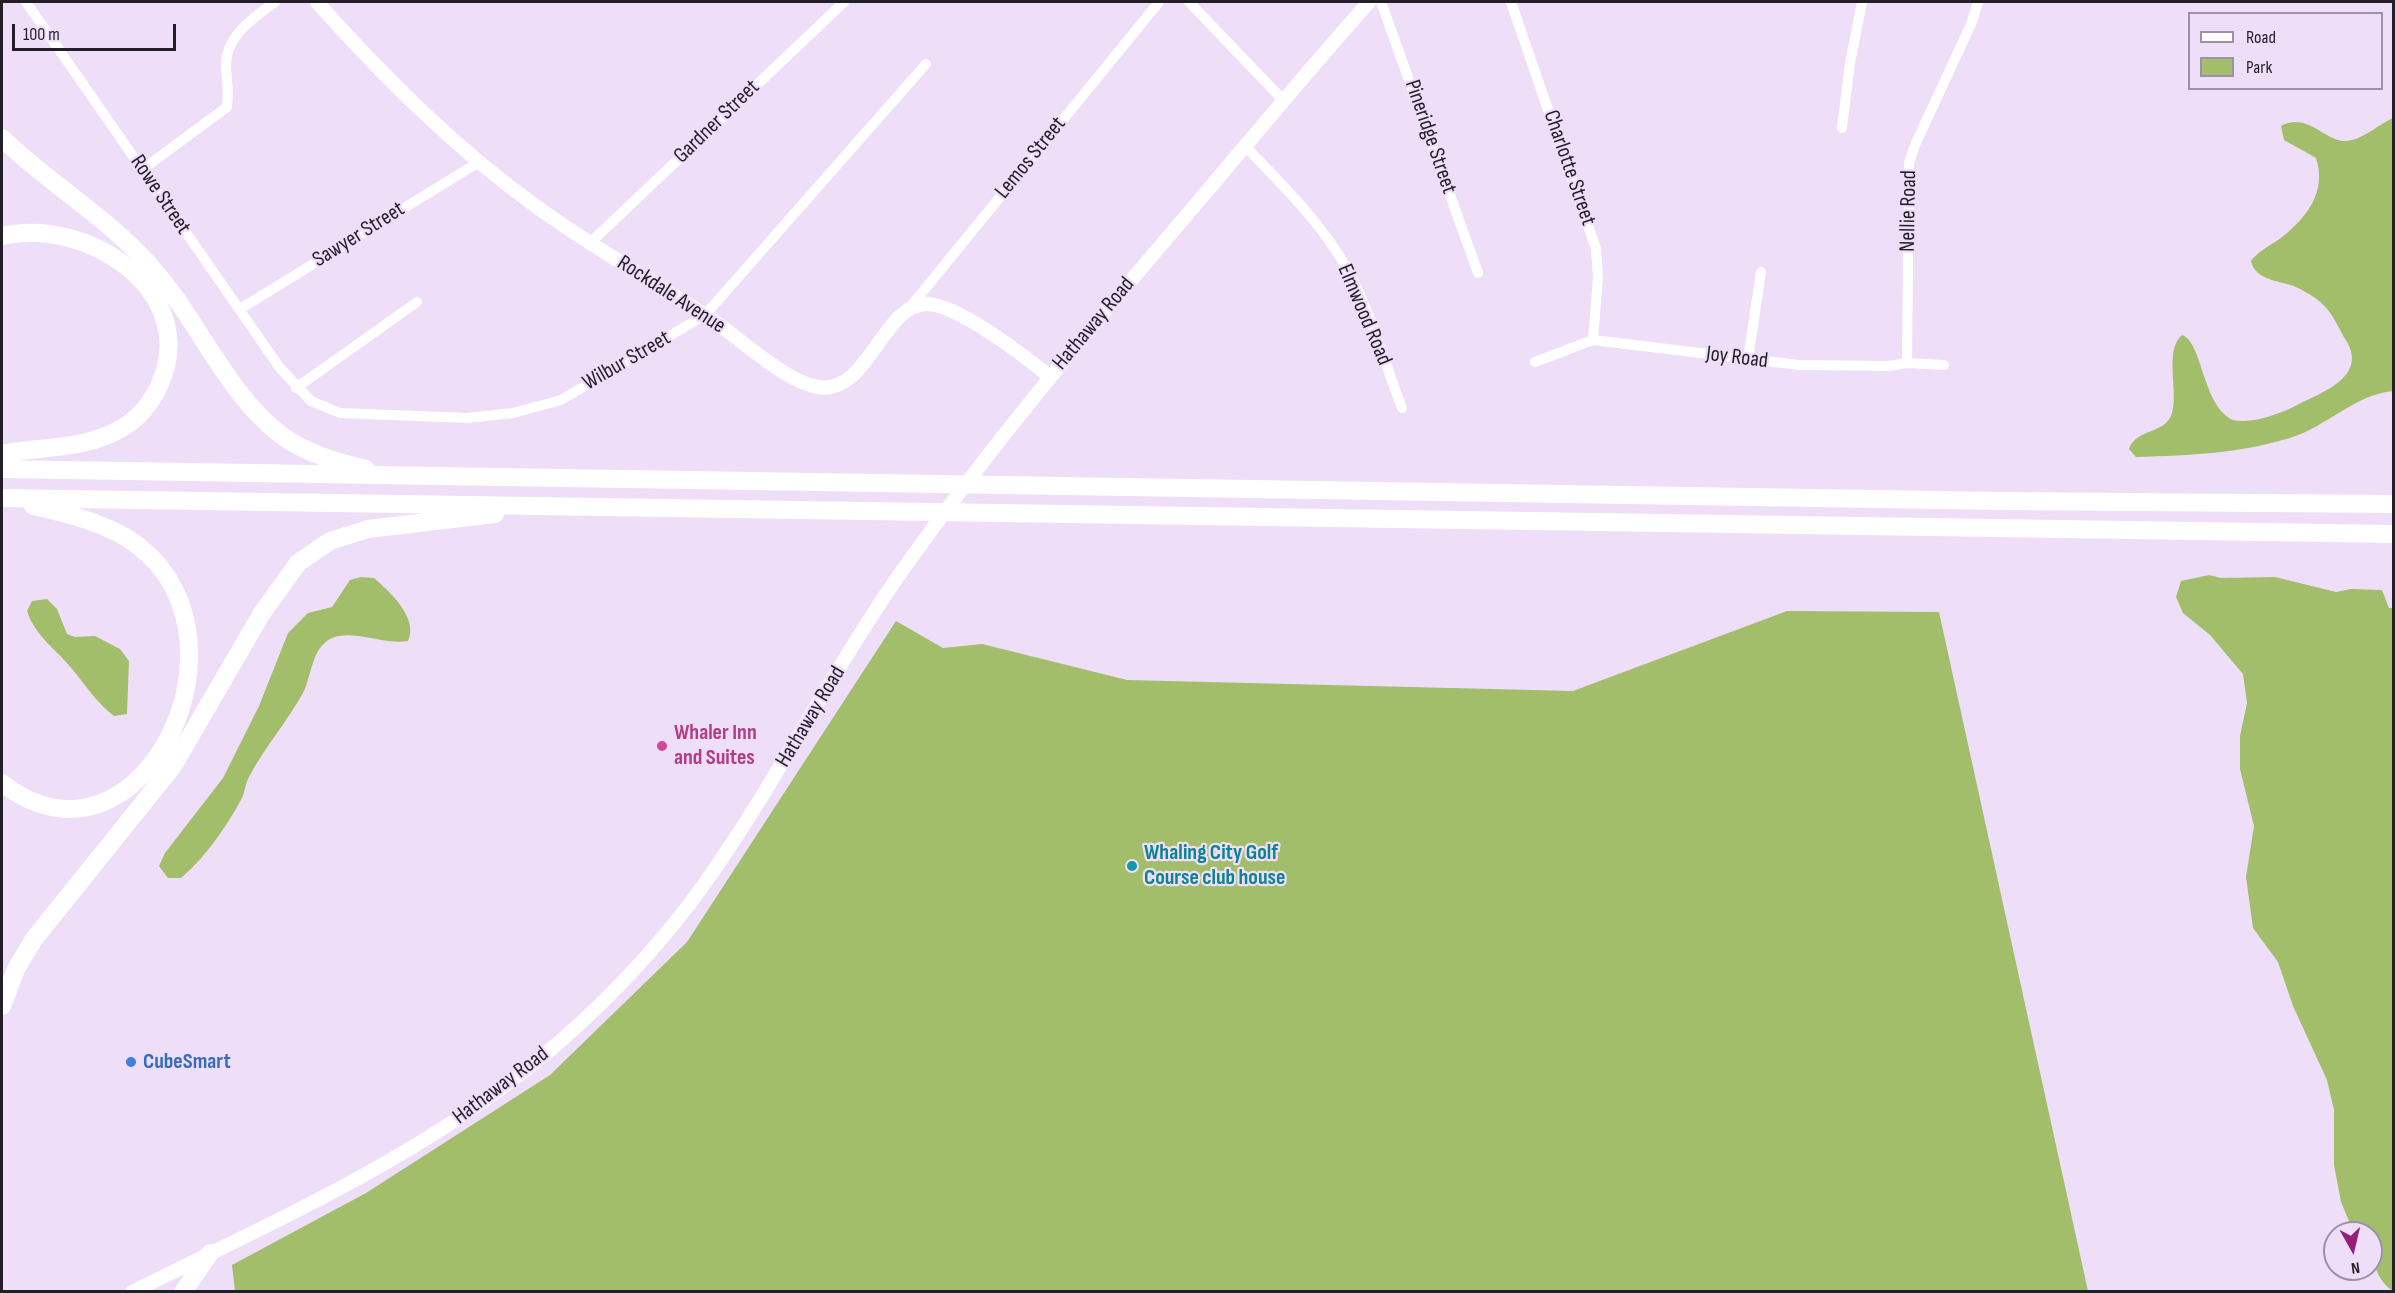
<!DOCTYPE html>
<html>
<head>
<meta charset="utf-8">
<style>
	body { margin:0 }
	#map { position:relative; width:2395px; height:1293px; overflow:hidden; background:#eedef8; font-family:"Sofia Sans Condensed",sans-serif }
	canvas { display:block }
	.frame { position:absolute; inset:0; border:3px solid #241e28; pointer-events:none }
	.legend { position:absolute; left:2188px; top:12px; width:195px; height:78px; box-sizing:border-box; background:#eedef8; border:2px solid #9d91a5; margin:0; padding:8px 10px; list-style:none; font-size:18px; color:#241e28 }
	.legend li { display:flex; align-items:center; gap:12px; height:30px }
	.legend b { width:30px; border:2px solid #9d91a5 }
	.north { position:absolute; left:2323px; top:1221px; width:60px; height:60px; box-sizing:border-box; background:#eedef8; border:2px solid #9d91a5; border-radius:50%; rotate:172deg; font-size:16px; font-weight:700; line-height:24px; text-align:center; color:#241e28 }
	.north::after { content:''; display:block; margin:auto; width:21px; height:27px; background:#941f7c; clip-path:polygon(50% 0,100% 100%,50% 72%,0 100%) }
	.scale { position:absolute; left:12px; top:24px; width:164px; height:27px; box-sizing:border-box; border:3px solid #241e28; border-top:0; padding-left:8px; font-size:18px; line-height:21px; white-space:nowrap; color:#241e28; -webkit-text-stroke:4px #eedef8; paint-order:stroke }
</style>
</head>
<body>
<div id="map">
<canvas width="2395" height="1293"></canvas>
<div class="frame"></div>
<ul class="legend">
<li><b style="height:8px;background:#fff"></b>Road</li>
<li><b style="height:16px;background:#a3be6b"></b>Park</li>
</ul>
<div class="north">N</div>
<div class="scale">100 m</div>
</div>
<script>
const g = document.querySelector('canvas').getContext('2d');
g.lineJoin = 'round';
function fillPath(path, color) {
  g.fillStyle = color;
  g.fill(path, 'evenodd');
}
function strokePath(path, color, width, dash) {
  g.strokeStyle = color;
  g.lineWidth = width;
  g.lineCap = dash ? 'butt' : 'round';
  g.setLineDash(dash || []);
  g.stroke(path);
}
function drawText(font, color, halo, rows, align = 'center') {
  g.font = font + ' "Sofia Sans Condensed",sans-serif';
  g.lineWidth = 4.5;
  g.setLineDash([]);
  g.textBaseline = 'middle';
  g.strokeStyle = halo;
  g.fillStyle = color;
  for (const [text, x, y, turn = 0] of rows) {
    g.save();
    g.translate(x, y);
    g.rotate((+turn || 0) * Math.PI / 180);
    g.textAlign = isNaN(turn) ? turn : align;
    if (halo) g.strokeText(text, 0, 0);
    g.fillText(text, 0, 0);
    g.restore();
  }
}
const green = new Path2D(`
	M2393 118V391C2354 395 2328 426 2290 438 2236 454 2193 455 2136 457L2129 449C2136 429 2163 434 2171 416 2180 394 2163 351 2182 335 2203 342 2202 406 2233 420 2254 424 2280 414 2299 404 2322 393 2367 376 2347 342 2331 315 2331 305 2300 289 2285 280 2256 283 2251 261 2258 251 2271 245 2281 238 2307 217 2327 192 2316 158L2284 140 2281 126C2307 112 2324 140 2343 141 2361 142 2377 125 2393 118Z
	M2209 575 2221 578 2275 577 2336 592 2351 589 2382 590 2389 608H2393V1291C2374 1279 2371 1254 2371 1233H2354L2341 1202 2334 1165V1110L2327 1080 2293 1006 2278 962 2253 928 2246 877 2254 826 2240 769V736L2247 703 2243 674 2210 635 2183 613 2176 597 2181 581Z
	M361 577 374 578C389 591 419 618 408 641 385 645 352 629 332 638 311 648 312 675 303 693 287 722 264 748 249 777 245 784 245 792 242 798 227 826 205 858 181 878H168L159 866 165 853 223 778 259 706 288 633 308 613 332 607 350 580Z
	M47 599 57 609 67 634 75 637 95 636 120 649 129 661 127 714 114 716C96 702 87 687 73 670 57 650 35 636 27 611L32 601Z
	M1787 611 1939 612 2088 1291H235L232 1265 366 1193 550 1075 687 942 896 621 943 648 982 644 1127 680 1573 691Z`);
const street = new Path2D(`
	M26 2 280 368 311 401 340 413 468 418 513 413 561 400 705 315 926 64
	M1189 2 1283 100
	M1381 2 1478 273
	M1511 2 1596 249 1598 278 1593 340
	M1842 128 1850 63 1862 2
	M1245 146C1281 184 1320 221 1346 267 1371 311 1384 362 1402 408
	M143 169 227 107C229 93 227 82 226 68 224 37 253 18 275 2
	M590 243 844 2
	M240 309 479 162
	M907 311 1159 2
	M1748 359 1761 272
	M1535 362 1593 340 1799 365 1889 366 1907 363 1944 365
	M1907 363 1909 163 1915 145 1972 22 1978 2
	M296 388 417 302`);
const secondary = new Path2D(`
	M317 2C384 77 455 148 537 207 591 246 649 279 705 315 737 335 783 381 818 387 868 396 882 304 927 304 957 304 1026 357 1050 377
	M132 1292C283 1217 437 1150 564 1038 616 992 665 939 705 883 774 786 827 679 895 581 987 449 1092 326 1197 203 1254 136 1310 68 1369 2`);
const highway = new Path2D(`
	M2 138C45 180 99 212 141 256 194 309 223 391 281 435 305 453 337 462 366 469
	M2 236C85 216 201 290 160 384 152 402 139 418 122 428 86 450 41 446 2 454
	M2 469 2001 501 2394 504
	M2 498 2394 534
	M2 783C142 892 269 627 127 538 98 521 65 513 33 506
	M2 1006 16 969 34 939 173 766 262 613 298 563 330 541 368 529 495 514
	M183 1292 210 1253`);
const markers = [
	[662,746,6,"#d1479c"],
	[1132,866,6,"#0f9aa8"],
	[131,1062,6,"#3f7fe0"]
];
const streetNames = [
	["Gardner Street",717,122,-44],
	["Pineridge Street",1430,137,71],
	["Lemos Street",1031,158,-51],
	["Charlotte Street",1569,168,71],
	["Rowe Street",160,195,56],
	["Nellie Road",1909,211,-89],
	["Sawyer Street",359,235,-32],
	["Rockdale Avenue",671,295,33],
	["Elmwood Road",1364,315,67],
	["Hathaway Road",1094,324,-50],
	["Joy Road",1737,358,7],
	["Wilbur Street",627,361,-30],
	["Hathaway Road",811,717,-59],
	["Hathaway Road",501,1086,-37]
];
const hotelNames = [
	["Whaler Inn",674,733],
	["and Suites",674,758]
];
const cultureNames = [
	["Whaling City Golf",1144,853],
	["Course club house",1144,878]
];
const shopNames = [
	["CubeSmart",143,1062]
];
fillPath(green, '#a3be6b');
strokePath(street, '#fff', 10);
strokePath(secondary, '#fff', 14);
strokePath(highway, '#fff', 18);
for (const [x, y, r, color] of markers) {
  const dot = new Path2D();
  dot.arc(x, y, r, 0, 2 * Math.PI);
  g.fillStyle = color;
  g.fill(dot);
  strokePath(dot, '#eedef8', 2);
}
drawText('22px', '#241e28', '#eedef8', streetNames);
drawText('bold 22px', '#b23c85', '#eedef8', hotelNames, 'left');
drawText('bold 22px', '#0d838f', '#eedef8', cultureNames, 'left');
drawText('bold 22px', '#366cbe', '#eedef8', shopNames, 'left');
</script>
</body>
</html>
